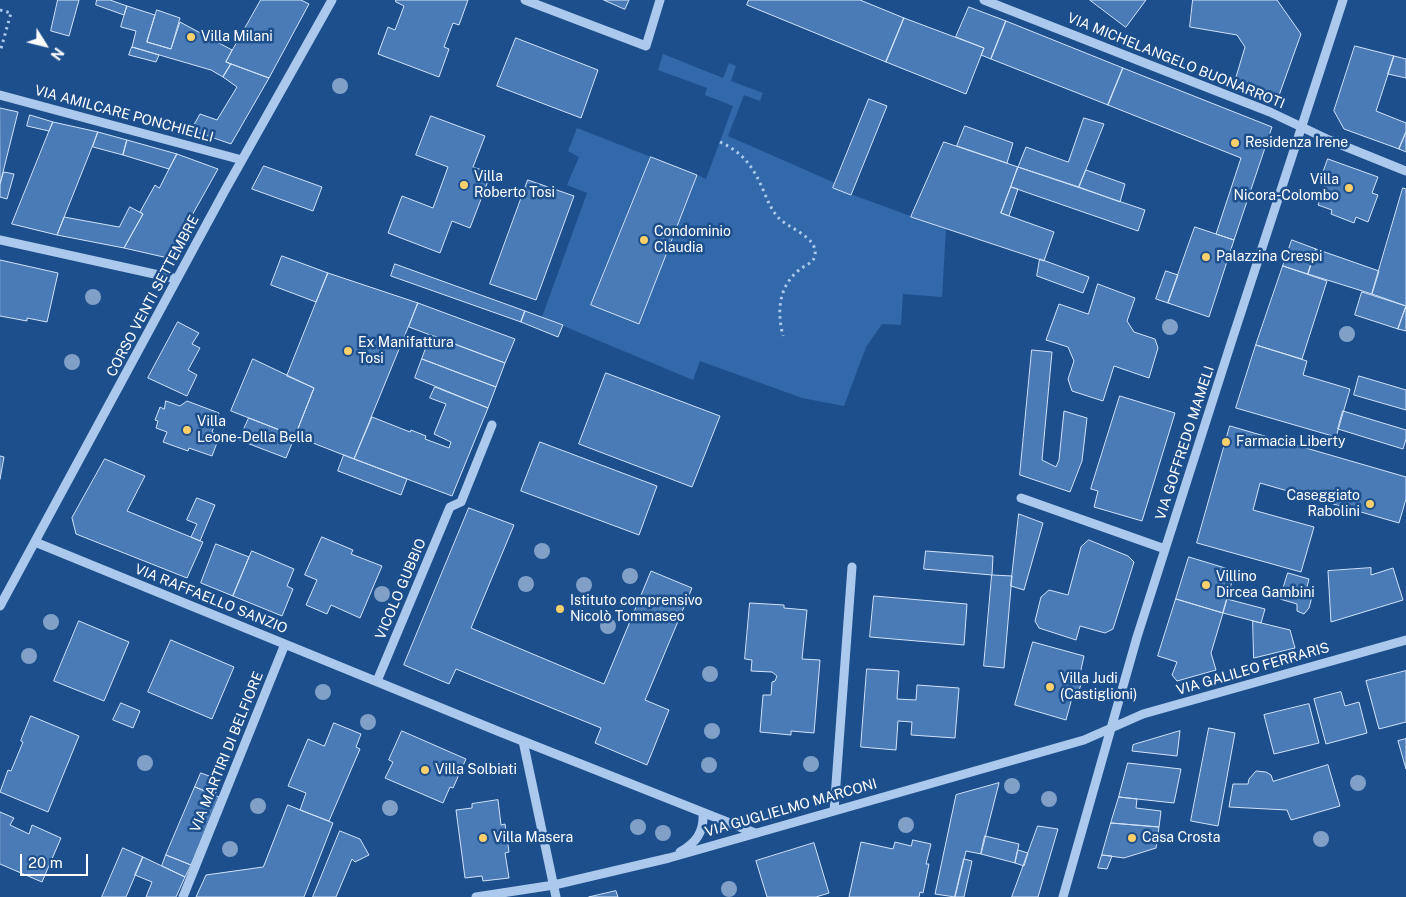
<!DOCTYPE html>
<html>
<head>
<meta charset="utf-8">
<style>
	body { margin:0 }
	#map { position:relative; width:1406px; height:897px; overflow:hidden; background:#1e4f8d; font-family:"Public Sans",sans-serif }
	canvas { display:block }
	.north { position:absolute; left:20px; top:20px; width:50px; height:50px; -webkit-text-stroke:4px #1e4f8d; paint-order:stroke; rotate:126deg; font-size:14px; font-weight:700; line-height:20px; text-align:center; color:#fff }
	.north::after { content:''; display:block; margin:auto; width:18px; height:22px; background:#fff; clip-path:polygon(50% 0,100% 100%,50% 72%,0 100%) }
	.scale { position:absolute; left:20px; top:854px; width:68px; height:22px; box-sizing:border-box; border:2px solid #fff; border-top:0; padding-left:6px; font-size:15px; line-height:18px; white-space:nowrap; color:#fff; -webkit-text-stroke:4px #1e4f8d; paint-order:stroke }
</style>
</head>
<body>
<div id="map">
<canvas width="1406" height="897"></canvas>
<div class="north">N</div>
<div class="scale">20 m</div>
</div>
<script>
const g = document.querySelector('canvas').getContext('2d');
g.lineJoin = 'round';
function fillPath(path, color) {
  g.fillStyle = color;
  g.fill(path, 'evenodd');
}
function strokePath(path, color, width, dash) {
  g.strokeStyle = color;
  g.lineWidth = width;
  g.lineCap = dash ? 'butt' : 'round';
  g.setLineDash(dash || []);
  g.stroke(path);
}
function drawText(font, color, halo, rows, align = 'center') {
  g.font = font + ' "Public Sans",sans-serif';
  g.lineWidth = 5;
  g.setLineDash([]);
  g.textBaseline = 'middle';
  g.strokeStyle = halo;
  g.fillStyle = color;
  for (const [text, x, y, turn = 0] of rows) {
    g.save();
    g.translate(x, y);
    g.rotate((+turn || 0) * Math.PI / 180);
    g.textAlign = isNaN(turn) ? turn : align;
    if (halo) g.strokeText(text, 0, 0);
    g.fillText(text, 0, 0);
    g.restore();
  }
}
const green = new Path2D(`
	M663 54 723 78 729 63 736 66 731 81 763 93 760 101 744 95 728 136 835 183 834 188 946 229 942 297 903 294 901 325 882 324 866 347 844 406 802 398 700 361 693 380 542 317 587 193 567 185 579 157 568 151 577 128 651 157 591 305 639 323 697 175 706 179 733 106 705 95 707 88 658 70Z`);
const building = new Path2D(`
	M58 0H79L69 36 51 31Z
	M97 0H110L127 6 124 15 96 5Z
	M261 0H301L309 4 269 78 226 62Z
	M396 0H468L459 25 453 23 444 47 449 49 439 77 378 54 388 27 395 30 404 6 396 2Z
	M604 0H629L625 9Z
	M749 0H860L904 18 886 62 747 5Z
	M1090 0H1146L1126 27Z
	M1193 0H1277L1301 34 1277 101 1233 87 1245 47 1237 35 1190 27Z
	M127 6 155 15 147 42 171 49 180 22 232 50 226 62 231 64 223 77 211 70 132 47 136 31 121 27Z
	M969 7 1006 21 991 59 981 55 984 48 956 37Z
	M157 10 180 18 171 49 147 42Z
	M904 18 984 48 966 94 886 62Z
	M1006 21 1123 68 1108 105 991 59Z
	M516 38 598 70 581 118 497 86Z
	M1355 46 1394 56 1376 111 1406 123V132L1399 149 1344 129 1334 111Z
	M132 47 159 55 156 62 129 55Z
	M1394 56 1406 59V78L1388 74Z
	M231 64 269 78 231 144 191 130 200 114 217 120 237 87 223 77Z
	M1123 68 1272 127 1234 240 1216 234 1241 158 1108 105Z
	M869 99 887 106 851 195 833 188Z
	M0 108 18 112 0 184Z
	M30 115 53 122 49 131 27 126Z
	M431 116 485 136 473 167 491 173 470 228 452 221 440 253 388 233 402 196 433 208 448 167 416 155Z
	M1084 118 1104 124 1079 187 1018 167 1026 147 1068 162Z
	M53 122 98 132 57 235 12 224Z
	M965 126 1013 143 1007 163 957 146Z
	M98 132 127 140 123 155 93 147Z
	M1406 132V152L1399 149Z
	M127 140 177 154 169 169 123 155Z
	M944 142 1018 167 1001 213 1054 232 1044 261 911 217Z
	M177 154 218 169 168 258 124 248 143 214 140 212 155 185 159 188Z
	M651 157 697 175 639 324 591 305Z
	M1328 159 1378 177 1372 193 1378 195 1368 222 1356 217 1354 223 1331 214 1332 210 1318 205 1326 183 1320 181Z
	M264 166 322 187 313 211 252 189Z
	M1018 167 1145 210 1138 231 1011 187Z
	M1086 170 1125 184 1120 202 1079 187Z
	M4 172 14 174 7 199 0 197V184Z
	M528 180 574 196 536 300 490 284Z
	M1011 187 1018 189 1009 216 1001 213Z
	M1403 188 1406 189V306L1372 294Z
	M130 207 143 214 124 248 57 235 64 217 119 227Z
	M1195 227 1234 240 1209 317 1168 303Z
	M1292 240 1316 249 1308 274 1283 266Z
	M1316 249 1379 271 1372 294 1308 274Z
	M282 256 328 273 316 302 271 285Z
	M1040 259 1089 277 1083 293 1037 276Z
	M0 260 58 273 47 322 27 318V321L0 316Z
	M395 264 525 311 521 322 391 276Z
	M1283 266 1327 281 1302 359 1256 345Z
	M1166 271 1178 275 1168 303 1156 299Z
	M328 273 418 303 354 459 295 436 314 388 287 376Z
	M1098 284 1135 298 1127 321 1134 332 1155 339 1158 348 1149 378 1114 366 1103 401 1072 391 1068 379 1074 361 1068 347 1046 340 1059 304 1088 314Z
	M1362 292 1406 306 1398 329 1355 315Z
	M418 303 515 339 505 363 409 327Z
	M1406 306V331L1398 329Z
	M525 311 563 325 558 337 521 322Z
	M178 322 199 333 192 344 200 348 188 370 197 375 187 396 148 378Z
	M431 335 505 363 496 387 422 359Z
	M1256 345 1307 361 1303 375 1350 389 1336 437 1236 408Z
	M1032 350 1052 352 1042 460 1056 467 1059 460 1064 411 1087 418 1082 461 1070 492 1020 475Z
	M253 359 314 388 295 436 231 411Z
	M422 359 496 387 488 408 415 378Z
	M606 373 720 416 692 487 579 444Z
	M1359 376 1406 390V410L1354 395Z
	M435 387 488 408 452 496 354 459 372 417 410 432 411 430 426 436 425 439 449 448 451 442 434 434 446 404 430 398Z
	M1120 396 1175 413 1142 521 1094 507 1098 491 1091 489Z
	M166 401 180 406 187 401 219 413 212 432 220 435 212 456 189 448 188 451 163 442 167 432 156 428 158 421 155 420 160 407 164 409Z
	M1343 411 1406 430V439L1403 449 1338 429Z
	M249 418 295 436 286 458 239 440Z
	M1230 426 1406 477V499L1399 523 1260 483 1253 510 1314 527 1301 572 1197 543Z
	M540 442 657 486 639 535 521 491Z
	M344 455 407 479 401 495 338 471Z
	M0 456 4 457 0 479Z
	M105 459 145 476 127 511 203 542 187 578 76 534 72 518Z
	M197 498 215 505 200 541 191 537 197 524 187 520Z
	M469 508 514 525 471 628 604 684 651 571 692 588 645 700 669 710 647 765 595 743 601 728 456 669 449 684 404 665Z
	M1019 514 1043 523 1024 590 1011 586Z
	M322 537 353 550 351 554 382 566 360 618 331 605 327 614 306 605 317 580 305 575Z
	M1089 540 1128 556 1134 562 1113 629 1105 633 1080 626 1076 640 1039 628 1035 621 1041 597 1049 590 1068 595 1081 547Z
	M216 544 249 557 233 596 201 583Z
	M252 551 294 569 287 586 293 589 282 616 233 596Z
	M926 551 993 556 992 575 924 569Z
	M1189 557 1235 571 1223 613 1176 599Z
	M1371 568V575L1393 568 1403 600 1331 622 1328 571Z
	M1288 573 1309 579 1307 587 1314 589 1309 608 1304 614 1297 611V604L1280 599Z
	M992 575 1012 576 1004 668 984 666Z
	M874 596 967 604 964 645 870 637Z
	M1176 599 1223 613 1211 653 1216 670 1177 681 1172 675 1177 662 1158 656Z
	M1227 599 1265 609 1261 623 1223 613Z
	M750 603 784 605V608L807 610 802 659 820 660 814 733 791 731V735L760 732 763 695H771L772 682 775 681 777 676 772 672 751 671 752 660 745 659Z
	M79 621 129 642 104 701 54 681Z
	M1253 621 1290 630 1295 648 1254 658Z
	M171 640 234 667 212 719 148 692Z
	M1033 642 1084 656 1080 674 1084 675 1076 700 1072 698 1066 720 1015 705Z
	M867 669 899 671 897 699 916 700 917 685 959 688 955 738 911 735 912 722 898 721 896 750 861 747Z
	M1406 671V722L1379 729 1366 681Z
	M1341 692 1345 706 1359 702 1367 733 1326 744 1314 699Z
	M121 703 140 711 133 728 113 720Z
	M1309 704 1319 743 1274 754 1264 715Z
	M31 716 79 736 48 812 0 792 8 770 11 771 23 742 21 741Z
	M334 723 361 734 356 747 360 749 329 821 300 810 306 793 288 786 308 739 324 746Z
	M1209 728 1235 733 1218 826 1191 821Z
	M402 731 466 759 453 788 450 787 443 803 385 778 393 762 389 760Z
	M1180 731 1177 756 1132 751 1133 745Z
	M1406 739V769L1398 741Z
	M1128 763 1181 769 1174 803 1119 797Z
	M1328 765 1340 806 1291 820 1287 810 1229 807 1233 784H1248L1249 779 1256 771 1266 772 1271 775 1273 781Z
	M201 773 220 780 215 795 195 787Z
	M999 783 981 854 966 851 955 897 935 894 956 795Z
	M195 787 219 797 191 865 166 855Z
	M1119 797 1137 799 1136 808 1161 811 1159 827 1111 823Z
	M498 800 501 825 505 824 509 852 505 853 509 878 483 881 482 876 465 878 456 810 472 808V804Z
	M288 805 333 823 304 897H196L206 875 263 867Z
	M0 812 14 818 10 825 29 834 32 825 61 838 42 882 0 864Z
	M1111 823 1159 827 1156 848 1124 858 1102 855Z
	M1038 826 1058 829 1038 897H1012Z
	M340 831 360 839 369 855 355 862 352 859 336 897H313Z
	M985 836 1019 844 1015 863 981 854Z
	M913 840 931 844 926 864H929L923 893 920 892 919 897H849L861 842 893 849 895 842 911 846Z
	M814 843 829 893 816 897H767L756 861Z
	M123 848 143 857 126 897H102Z
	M1018 850 1028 853 1024 866 1015 863Z
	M166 855 191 865 185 877 162 866Z
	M1102 855 1112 856 1107 869 1098 868Z
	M143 857 185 877 176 897H146L152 882 135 875Z
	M964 859 972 861 964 897H955Z
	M616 891 618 897H589Z`);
const path = new Path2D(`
	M0 10 11 13 0 52
	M720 142C744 153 754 168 764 192 768 201 771 209 777 216 786 228 818 236 815 255 814 263 805 265 799 270 778 287 777 312 783 336`);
const minor = new Path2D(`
	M525 0 646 46 660 0
	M984 0 1270 112 1329 140 1406 171
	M0 95 242 160
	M0 240 177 279
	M1021 498 1165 549
	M35 542 500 732 755 833
	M0 606 224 192 332 0
	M377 681 450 507 461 502 492 425
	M523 741 556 897
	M834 811 852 567
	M680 852C696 843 704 832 703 814
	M183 897 285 644
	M476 897 554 885 669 858 1084 740 1143 714 1406 640
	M1063 897 1137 637 1231 343 1343 0`);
const trees = [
	[340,86],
	[93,297],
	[1170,327],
	[1347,334],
	[72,362],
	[542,551],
	[630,576],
	[526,584],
	[584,585],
	[382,594],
	[51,622],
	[608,626],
	[29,656],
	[710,674],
	[323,692],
	[368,722],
	[712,731],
	[145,763],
	[811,764],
	[709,765],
	[1358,783],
	[1012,786],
	[1049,799],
	[258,806],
	[390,808],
	[906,825],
	[638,827],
	[663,833],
	[1321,839],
	[230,849],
	[729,889]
];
const markers = [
	[191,37,5,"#fbd06b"],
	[1235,143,5,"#fbd06b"],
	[464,185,5,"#fbd06b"],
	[1349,188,5,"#fbd06b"],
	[644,240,5,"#fbd06b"],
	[1206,257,5,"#fbd06b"],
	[348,351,5,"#fbd06b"],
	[187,430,5,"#fbd06b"],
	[1226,442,5,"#fbd06b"],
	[1370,504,5,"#fbd06b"],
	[1206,585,5,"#fbd06b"],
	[560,609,5,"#fbd06b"],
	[1050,687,5,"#fbd06b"],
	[425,770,5,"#fbd06b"],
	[483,838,5,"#fbd06b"],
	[1132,838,5,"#fbd06b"]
];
const poiNames = [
	["Villa Milani",201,37],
	["Residenza Irene",1245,143],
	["Villa",474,177],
	["Roberto Tosi",474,193],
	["Villa",1339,180,"right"],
	["Nicora-Colombo",1339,196,"right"],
	["Condominio",654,232],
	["Claudia",654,248],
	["Palazzina Crespi",1216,257],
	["Ex Manifattura",358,343],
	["Tosi",358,359],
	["Villa",197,422],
	["Leone-Della Bella",197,438],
	["Farmacia Liberty",1236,442],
	["Caseggiato",1360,496,"right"],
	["Rabolini",1360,512,"right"],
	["Villino",1216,577],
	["Dircea Gambini",1216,593],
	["Istituto comprensivo",570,601],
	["Nicolò Tommaseo",570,617],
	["Villa Judi",1060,679],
	["(Castiglioni)",1060,695],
	["Villa Solbiati",435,770],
	["Villa Masera",493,838],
	["Casa Crosta",1142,838]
];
const streetNames = [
	["VIA MICHELANGELO BUONARROTI",1176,61,22],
	["VIA AMILCARE PONCHIELLI",124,114,15],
	["CORSO VENTI SETTEMBRE",153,296,-62],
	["VIA GOFFREDO MAMELI",1185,443,-72],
	["VICOLO GUBBIO",401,589,-67],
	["VIA RAFFAELLO SANZIO",211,599,22],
	["VIA GALILEO FERRARIS",1253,669,-16],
	["VIA MARTIRI DI BELFIORE",227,752,-68],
	["VIA GUGLIELMO MARCONI",791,808,-16]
];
fillPath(green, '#3269aa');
fillPath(building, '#4b7bb6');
strokePath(building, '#d1e3f9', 1);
strokePath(path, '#abc9ec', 3, [2.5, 4]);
strokePath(minor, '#abc9ec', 9);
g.fillStyle = '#80a0c8';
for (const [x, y] of trees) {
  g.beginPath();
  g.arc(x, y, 8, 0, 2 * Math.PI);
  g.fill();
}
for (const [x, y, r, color] of markers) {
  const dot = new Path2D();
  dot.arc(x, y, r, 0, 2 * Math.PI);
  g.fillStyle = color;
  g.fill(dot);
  strokePath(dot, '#1e4f8d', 2);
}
drawText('14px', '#fff', '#1e4f8d', poiNames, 'left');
drawText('14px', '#fff', '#1e4f8d', streetNames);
</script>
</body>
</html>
